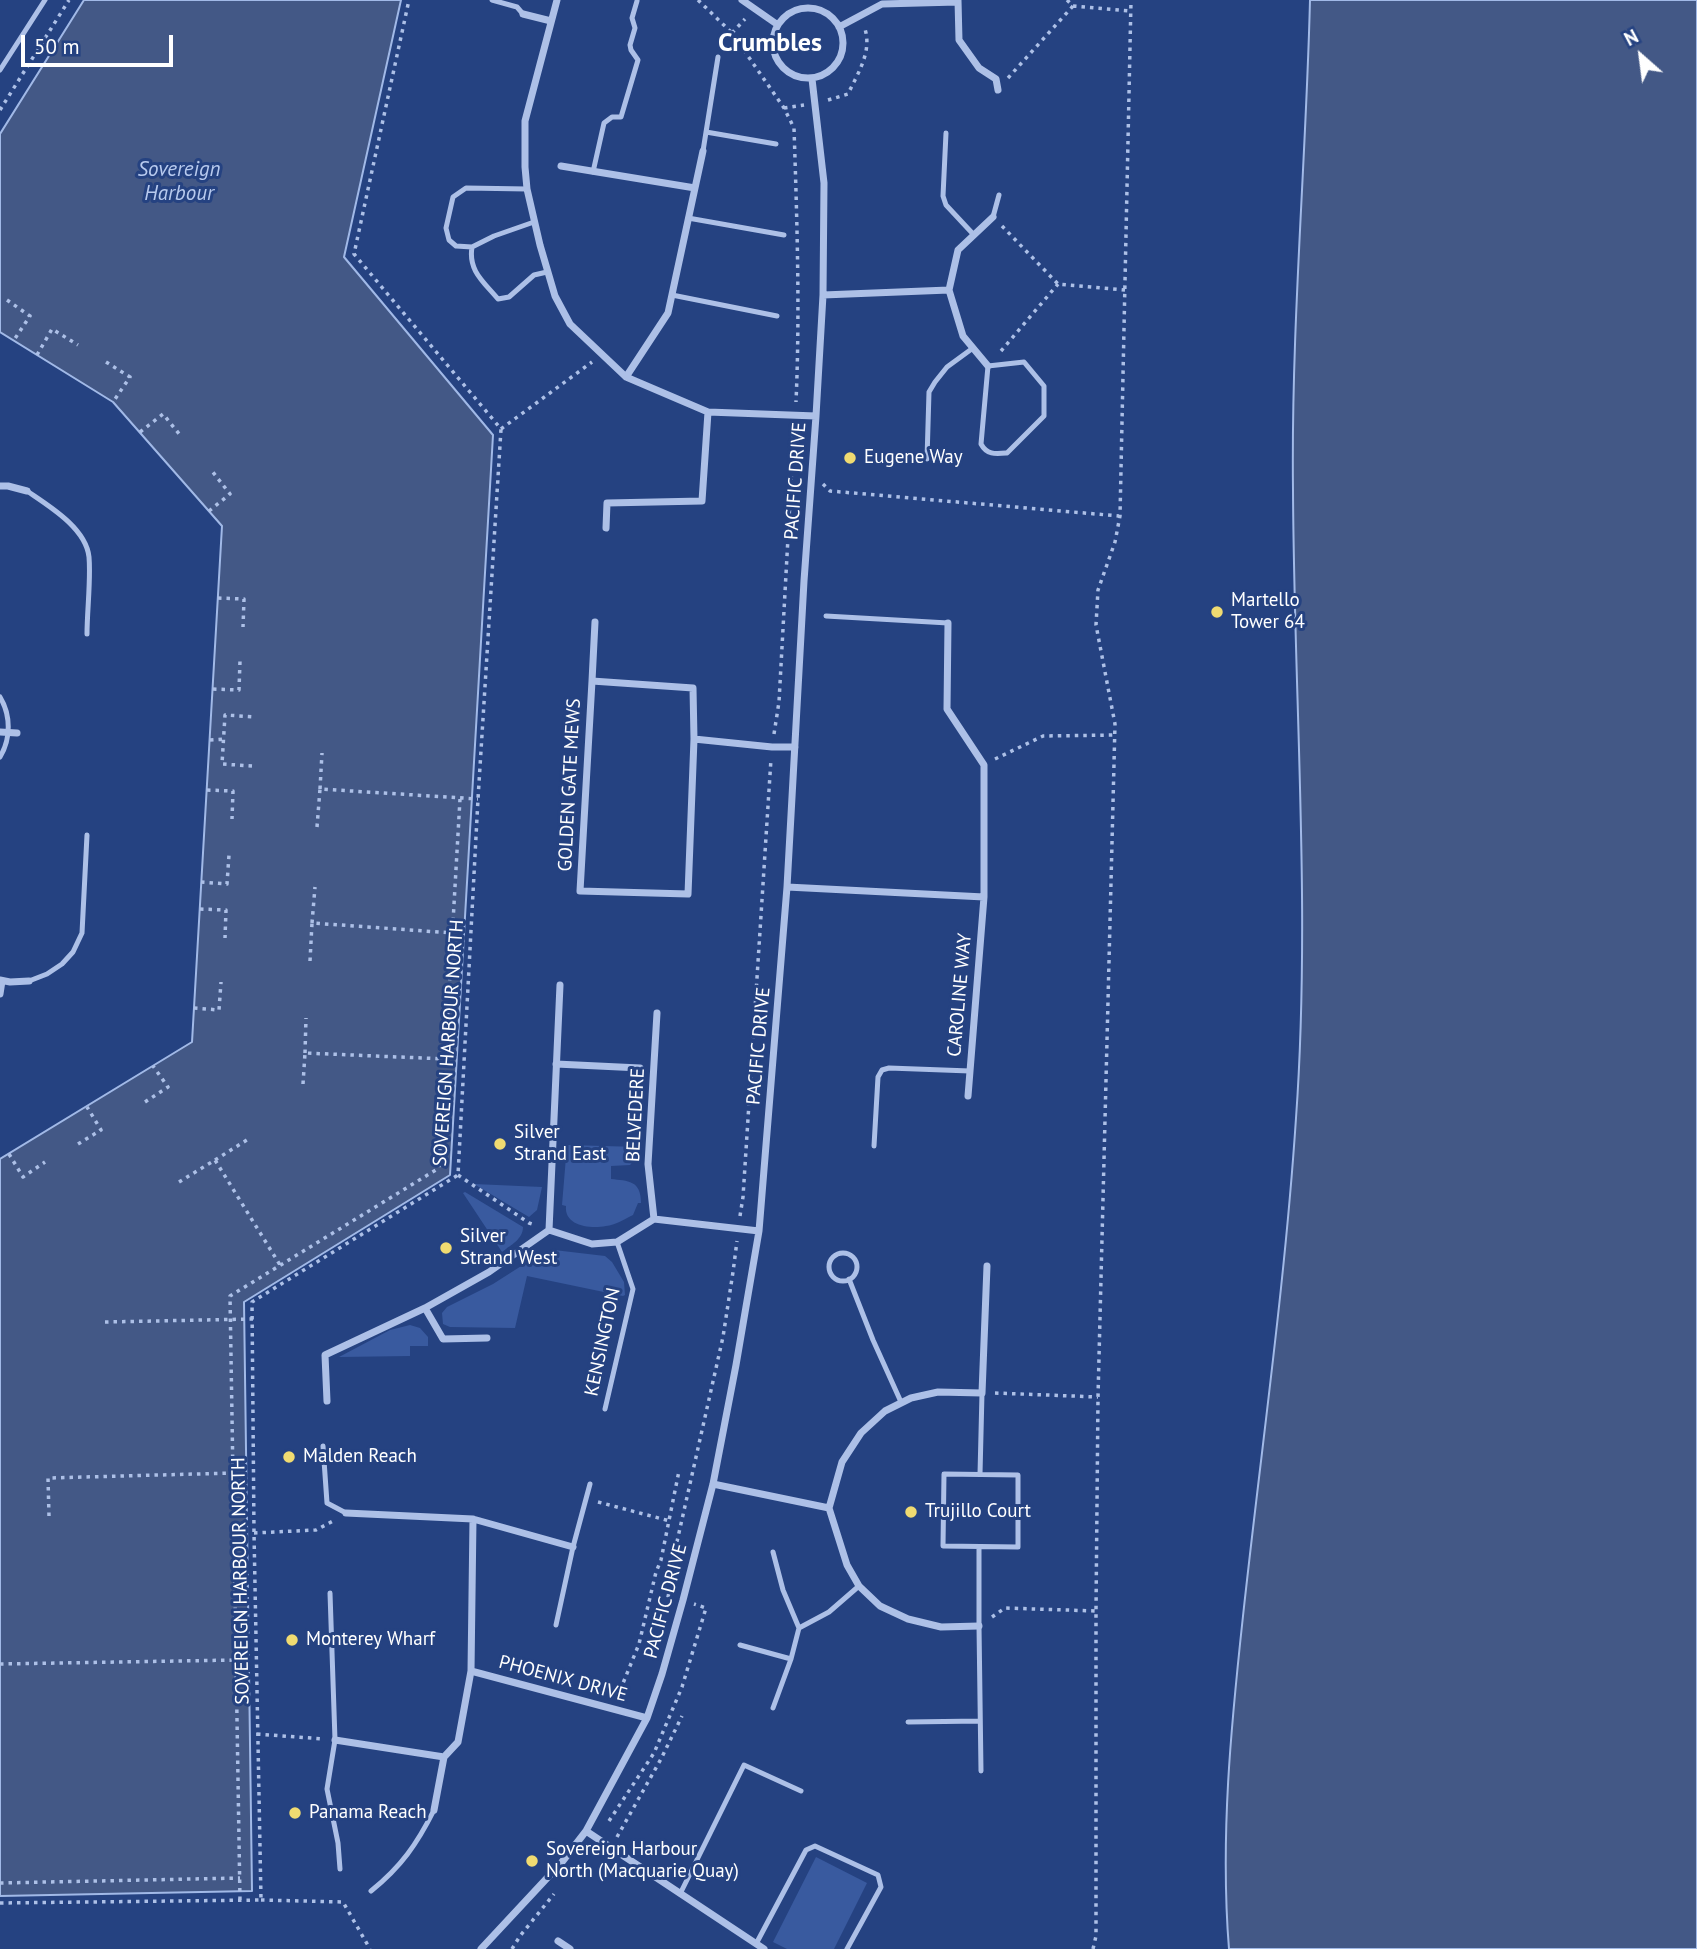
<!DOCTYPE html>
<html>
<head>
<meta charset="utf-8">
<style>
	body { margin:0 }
	#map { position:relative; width:1697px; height:1949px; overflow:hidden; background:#254281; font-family:"PT Sans",sans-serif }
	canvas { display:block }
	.north { position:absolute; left:1606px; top:21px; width:70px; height:70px; -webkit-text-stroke:5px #254281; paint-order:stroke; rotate:332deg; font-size:19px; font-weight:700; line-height:28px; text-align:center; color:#fff }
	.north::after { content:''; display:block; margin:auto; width:24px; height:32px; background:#fff; clip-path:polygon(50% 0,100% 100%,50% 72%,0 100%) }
	.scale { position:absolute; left:21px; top:35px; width:152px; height:32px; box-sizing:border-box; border:4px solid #fff; border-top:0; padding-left:9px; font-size:21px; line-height:24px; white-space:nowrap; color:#fff; -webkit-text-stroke:5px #254281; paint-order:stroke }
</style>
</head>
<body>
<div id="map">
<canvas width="1697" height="1949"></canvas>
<div class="north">N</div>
<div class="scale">50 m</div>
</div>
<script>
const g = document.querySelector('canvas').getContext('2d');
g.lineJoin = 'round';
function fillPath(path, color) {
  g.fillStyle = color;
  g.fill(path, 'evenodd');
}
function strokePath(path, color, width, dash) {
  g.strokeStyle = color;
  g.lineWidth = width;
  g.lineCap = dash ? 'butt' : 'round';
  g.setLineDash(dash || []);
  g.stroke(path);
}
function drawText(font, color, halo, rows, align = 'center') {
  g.font = font + ' "PT Sans",sans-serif';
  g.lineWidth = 6;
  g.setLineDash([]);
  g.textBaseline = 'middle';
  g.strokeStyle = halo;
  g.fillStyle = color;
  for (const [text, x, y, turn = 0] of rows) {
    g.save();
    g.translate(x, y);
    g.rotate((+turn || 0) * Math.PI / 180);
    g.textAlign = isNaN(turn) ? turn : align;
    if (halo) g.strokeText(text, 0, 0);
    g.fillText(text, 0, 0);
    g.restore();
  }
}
const green = new Path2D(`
	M567 1145 639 1147 638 1156 630 1165 611 1166V1179C628 1181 641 1180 641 1203H638L633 1215C625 1219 615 1225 606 1226 590 1229 564 1226 566 1206L562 1205Z
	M474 1184 542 1187 537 1210 529 1217Z
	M465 1192 523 1227C523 1239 511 1245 502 1252L463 1193Z
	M554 1250 605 1256 612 1262 624 1282 625 1295 623 1296 527 1276 515 1328 450 1327 443 1324 442 1313 447 1307 493 1284 540 1254Z
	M410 1325 420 1328 428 1337V1346H410V1356L339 1357 390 1330Z
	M816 1857 867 1883 834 1949H787L773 1942Z`);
const water = new Path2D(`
	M84 0H401L344 257 493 435 450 1175 244 1302 252 1891 0 1896V1159L192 1042 222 526 113 402 0 332V134Z
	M1310 0H1697V1949H1229C1220 1838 1231 1726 1243 1616 1261 1450 1285 1285 1296 1118 1311 909 1294 700 1293 490 1291 327 1306 163 1310 0Z`);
const path = new Path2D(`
	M698 0 732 33 784 108 794 128C797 220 800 311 796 402
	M1067 0 1073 6 1131 11
	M732 33 745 19
	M1008 78 1073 6
	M828 100 848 94C858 73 872 52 865 29
	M784 108 804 105
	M0 110 69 0
	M1002 226 1058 284 1125 290
	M7 300 30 316 14 340
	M1001 351 1058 284
	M37 355 52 329 78 345
	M106 362 130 377 113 402
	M501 429 592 362
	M140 432 163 414 180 435
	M823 484 830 491 1119 516
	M209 511 230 494 212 471
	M218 598 244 599 243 627
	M213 689 239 690 240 661
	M774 734 779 702 794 428
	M210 740 224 739
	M995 759 1043 736 1115 735
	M252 766 222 764 225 715 256 717
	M320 789 322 753
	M207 790 233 791 232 819
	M317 827 320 789 478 799
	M201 882 227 884 229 855
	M200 909 226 910 225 938
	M312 923 315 887
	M310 961 312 923 453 933
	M194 1008 219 1010 221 982
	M305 1053 306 1018
	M303 1084 305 1053 446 1059
	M145 1102 168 1087 153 1066
	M78 1144 101 1130 87 1107
	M9 1154 23 1177 45 1162
	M215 1160 250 1138
	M458 1175 529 1223 535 1225
	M179 1182 215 1160 280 1265
	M740 1216 743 1197 771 759
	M105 1322 253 1319
	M995 1393 1098 1397
	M598 1502 670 1521
	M49 1516 48 1478 233 1473
	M254 1533 316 1530 333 1521
	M670 1596 665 1595 723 1337 733 1272 737 1241
	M992 1617 1005 1608 1096 1611
	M0 1664 237 1660
	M617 1698 639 1644 656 1572 661 1560 679 1471
	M257 1734 324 1739
	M609 1821 654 1753 682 1687 706 1608 694 1604
	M617 1837 661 1759 682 1716
	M0 1883 240 1878
	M240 1900 230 1296 439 1168 460 799
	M261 1900 343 1902 370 1949
	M0 1903 261 1900 254 1533 252 1302 458 1175 478 799 501 429 354 254 409 0
	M512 1949 520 1936 554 1894
	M1093 1949 1096 1936V1611L1098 1397 1115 724 1096 625 1098 590 1115 542 1120 516 1131 0`);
const lane = new Path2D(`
	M492 0 517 7 523 14
	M0 70 45 0
	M706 132 776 144
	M946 133 943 196 946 205 974 235
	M703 151 718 57
	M593 172 604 123 612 117H621L638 60 631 50 630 45 635 28 632 18 637 1
	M527 189 466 188 453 197 446 228 449 240 456 246 472 247 494 236 534 222
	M993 217 999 195
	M688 218 784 235
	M472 247C468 271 484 282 498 299L509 297 534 275 547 272
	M672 295 777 316
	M1024 362 1044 386V416L1007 453C995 454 987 455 981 444L988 366Z
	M927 459 929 392 935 382 947 367 973 348
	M27 491C49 506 86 528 89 557 91 579 87 611 87 634
	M826 616 948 623
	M0 697C11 715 11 739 0 757
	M29 981 47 974 62 964 73 952 82 933 87 835
	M874 1146 878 1077 882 1070 889 1068 970 1071
	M829 1267a14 14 0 1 1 28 0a14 14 0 1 1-28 0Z
	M849 1279 873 1340 901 1402
	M605 1409 633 1289 617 1242
	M323 1446 327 1503 346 1513
	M944 1474 1018 1475V1547L943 1546Z
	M980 1474 982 1393
	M979 1547V1626L981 1771
	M773 1552 783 1590 799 1628
	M330 1593 335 1740 327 1789 338 1843 340 1869
	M556 1625 573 1547 590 1484
	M740 1645 791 1659 773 1708
	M791 1659 799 1628 829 1612 859 1586
	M908 1722 980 1721
	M371 1891C401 1867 417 1844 434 1810
	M680 1894 744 1765 801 1791
	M756 1944 806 1850 815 1846 878 1875 881 1887 847 1949`);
const street = new Path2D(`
	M557 0 525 121V167L527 189 540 245 555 296 570 324 626 377 708 412 816 416
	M742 0 778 25
	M958 0 959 40 979 68 996 79 998 90
	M773 43a35 35 0 1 1 70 0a35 35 0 1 1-70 0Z
	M523 14 551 21
	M839 27 882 4 957 2
	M561 166 695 188
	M823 295 949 290
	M988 366 963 336 949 290 958 250 993 217
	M626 377 668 313 703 151
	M0 486H8L27 491
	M606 528 607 503 702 501 708 412
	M948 623 947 709 984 765V897L968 1096
	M592 681 580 891 688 894 694 739 693 688 592 681 595 622
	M0 732 17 733
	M694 739 772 747H795
	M787 887 984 897
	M0 980 10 982 29 981
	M0 994 2 981
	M556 1064 640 1068
	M654 1219 648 1164 657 1013
	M549 1230 560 985
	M549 1230 592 1244 617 1242 654 1219 759 1231
	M425 1308 443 1339 487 1338
	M327 1401 325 1355 425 1308 489 1272 549 1230
	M713 1484 829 1508
	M473 1519 573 1547
	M979 1626 941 1627 908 1619 880 1606 859 1586 847 1565 829 1508 842 1462 861 1433 885 1411 911 1398 938 1392 982 1393 987 1266
	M471 1671 647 1718
	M335 1740 444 1757 458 1742 471 1671 473 1519 346 1513
	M434 1810 444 1757
	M586 1831 764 1949
	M558 1941 570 1949
	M481 1949 562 1862 586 1831 647 1718 662 1674 683 1600 713 1484 736 1365 759 1231 787 887 804 581 816 416 823 295 824 183 812 79`);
const markers = [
	[850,458,7,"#f0db71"],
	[1217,612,7,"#f0db71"],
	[500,1144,7,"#f0db71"],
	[446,1248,7,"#f0db71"],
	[289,1457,7,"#f0db71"],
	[911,1512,7,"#f0db71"],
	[292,1640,7,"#f0db71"],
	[295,1813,7,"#f0db71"],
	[532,1861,7,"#f0db71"]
];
const poiNames = [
	["Eugene Way",864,458],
	["Martello",1231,601],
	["Tower 64",1231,623],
	["Silver",514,1133],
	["Strand East",514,1155],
	["Silver",460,1237],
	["Strand West",460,1259],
	["Malden Reach",303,1457],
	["Trujillo Court",925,1512],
	["Monterey Wharf",306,1640],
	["Panama Reach",309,1813],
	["Sovereign Harbour",546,1850],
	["North (Macquarie Quay)",546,1872]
];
const streetNames = [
	["PACIFIC DRIVE",796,481,-86],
	["GOLDEN GATE MEWS",570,785,-87],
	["CAROLINE WAY",960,995,-85],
	["SOVEREIGN HARBOUR NORTH",449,1043,-86],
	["PACIFIC DRIVE",759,1046,-85],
	["BELVEDERE",636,1115,-87],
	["KENSINGTON",603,1342,-78],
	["SOVEREIGN HARBOUR NORTH",241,1581,-91],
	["PACIFIC DRIVE",666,1601,-75],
	["PHOENIX DRIVE",563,1679,15]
];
const waterNames = [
	["Sovereign",179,170],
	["Harbour",179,194]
];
const districtNames = [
	["Crumbles",770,44]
];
fillPath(green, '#395a9f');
fillPath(water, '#435886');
strokePath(water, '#a1b9e7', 2);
strokePath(path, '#adc0e7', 3.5, [3.5, 5]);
strokePath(lane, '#adc0e7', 5);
strokePath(street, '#adc0e7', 7);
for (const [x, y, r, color] of markers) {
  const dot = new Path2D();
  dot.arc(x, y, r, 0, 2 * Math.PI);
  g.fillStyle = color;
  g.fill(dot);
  strokePath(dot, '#254281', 2.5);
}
drawText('19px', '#fff', '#254281', poiNames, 'left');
drawText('19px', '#fff', '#254281', streetNames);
drawText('italic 21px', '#b8caee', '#254281', waterNames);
drawText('bold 26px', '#fff', '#254281', districtNames);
</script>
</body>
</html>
